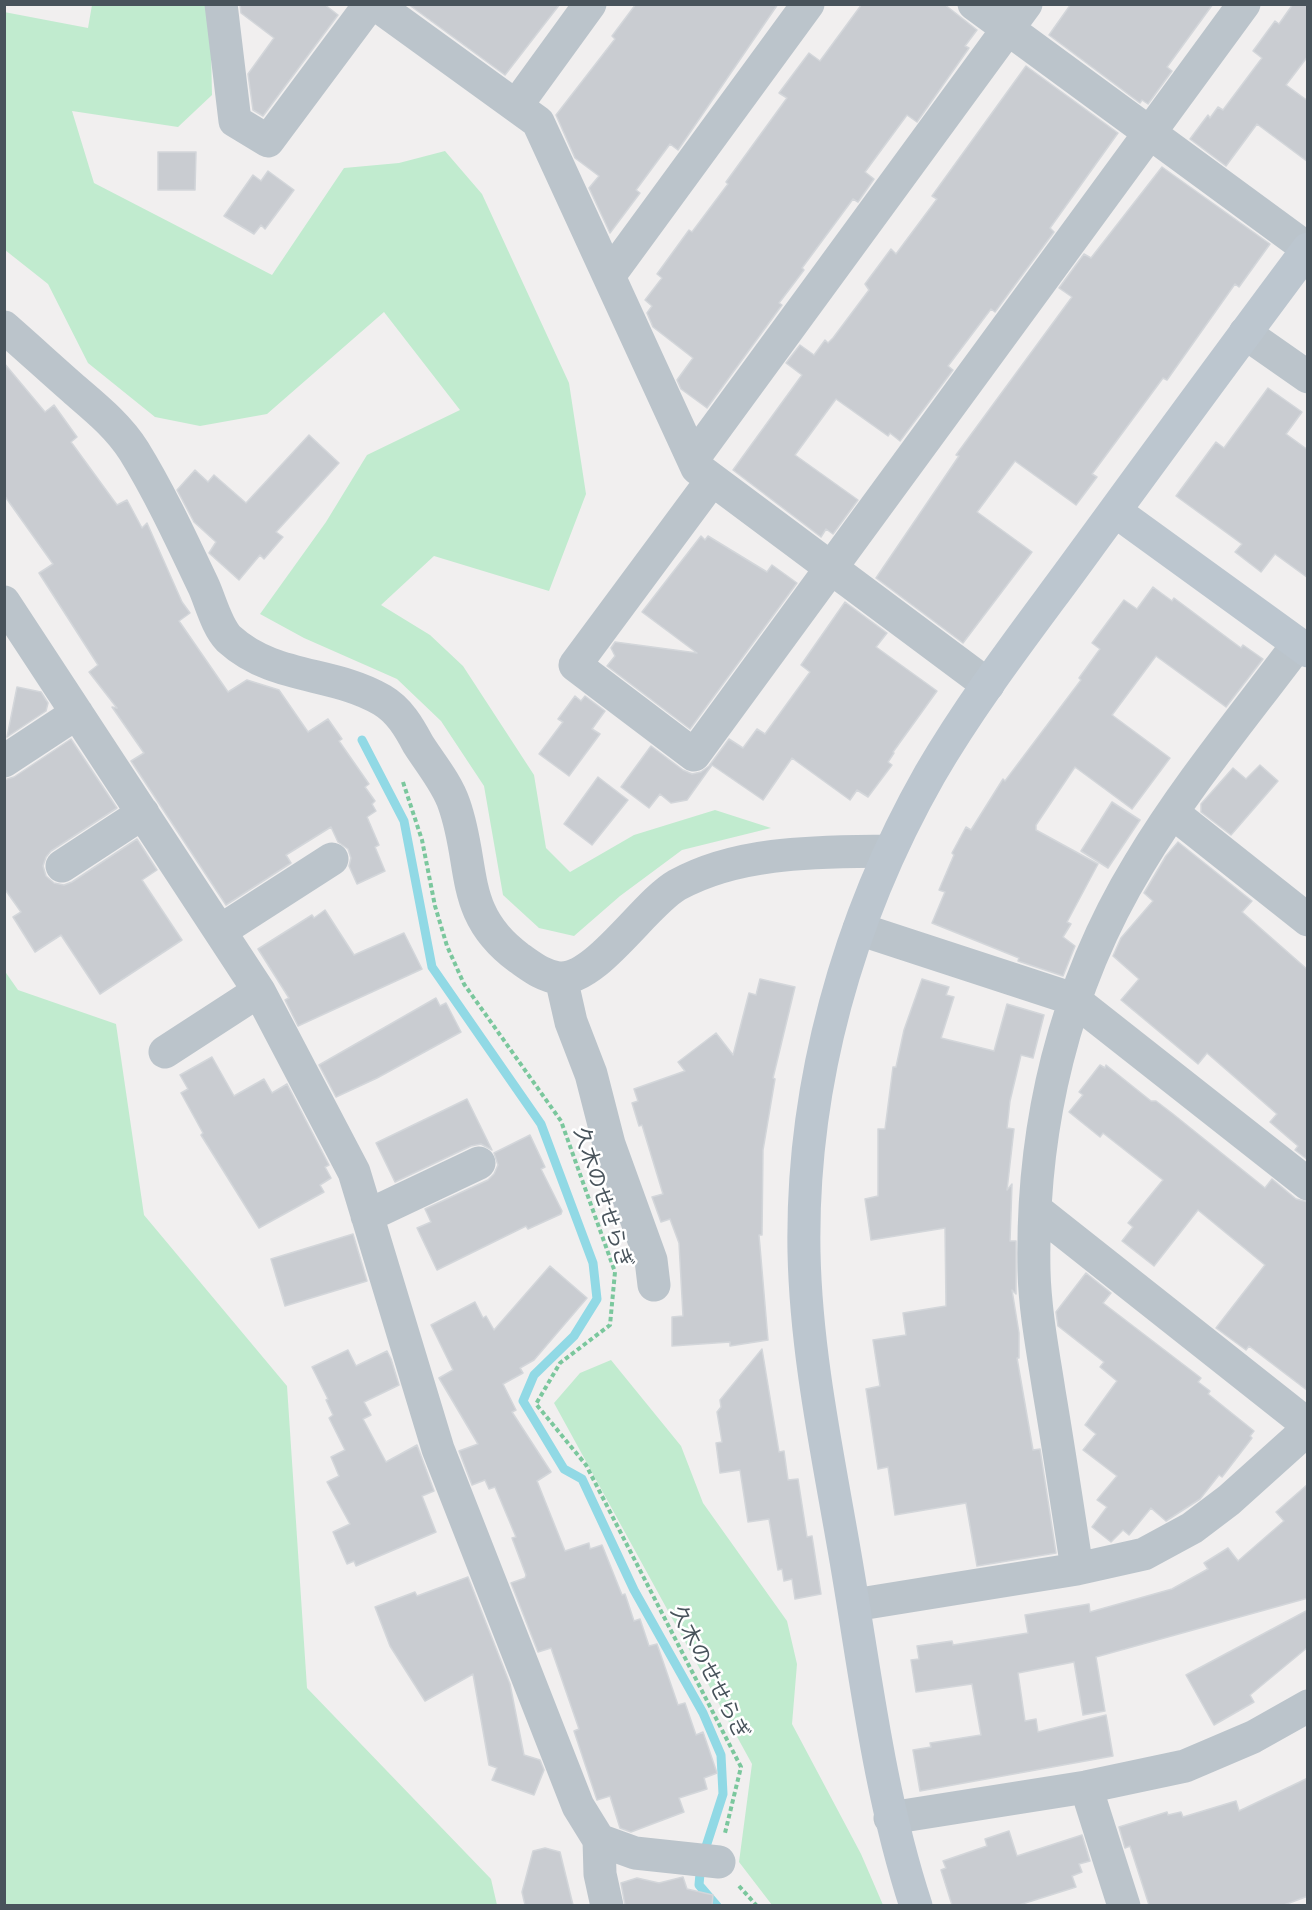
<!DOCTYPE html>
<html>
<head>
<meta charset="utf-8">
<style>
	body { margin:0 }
	#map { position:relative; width:1312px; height:1910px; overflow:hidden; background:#f1efef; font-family:"Space Grotesk",sans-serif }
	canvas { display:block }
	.frame { position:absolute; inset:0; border:6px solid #48535b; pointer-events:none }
</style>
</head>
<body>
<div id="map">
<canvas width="1312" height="1910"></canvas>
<div class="frame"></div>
</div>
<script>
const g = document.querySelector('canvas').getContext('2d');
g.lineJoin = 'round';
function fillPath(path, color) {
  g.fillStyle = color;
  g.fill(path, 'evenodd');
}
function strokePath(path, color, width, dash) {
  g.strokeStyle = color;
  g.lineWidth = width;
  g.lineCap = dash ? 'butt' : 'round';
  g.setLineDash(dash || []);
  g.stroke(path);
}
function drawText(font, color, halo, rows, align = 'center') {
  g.font = font + ' "Space Grotesk","Noto Sans JP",sans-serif';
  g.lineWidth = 5;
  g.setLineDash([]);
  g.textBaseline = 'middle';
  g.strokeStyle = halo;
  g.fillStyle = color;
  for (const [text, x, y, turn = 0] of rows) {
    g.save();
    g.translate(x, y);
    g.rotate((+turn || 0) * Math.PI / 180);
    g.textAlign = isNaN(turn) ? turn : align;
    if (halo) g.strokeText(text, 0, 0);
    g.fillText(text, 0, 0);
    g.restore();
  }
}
const green = new Path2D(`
	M92 5H210L212 95 178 127 72 111 94 183 272 275 344 168 399 163 445 151 482 194 569 383 586 494 549 591 434 556 381 605 430 635 463 666 534 775 546 848 570 872 634 835 715 810 771 828 682 850 620 896 574 936 539 928 503 895 484 786 441 721 397 679 304 638 260 614 326 522 367 455 460 410 384 312 267 414 200 426 155 417 88 363 48 284 5 250 4 12 88 28Z
	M4 970 18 990 116 1024 144 1215 287 1386 307 1688 491 1879 497 1905H5Z
	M611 1360 681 1446 703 1503 787 1621 797 1664 792 1724 861 1854 883 1905H772L739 1862 752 1764 554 1403 580 1373Z`);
const stream = new Path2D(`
	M362 740 404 821 432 967 541 1124 593 1263 597 1299 574 1336 534 1375 523 1401 564 1469 582 1479 634 1590 703 1713 721 1755 723 1794 701 1862 699 1885 717 1906`);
const building = new Path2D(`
	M240 4H324L338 15 263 116 253 110 248 74 274 38 241 13Z
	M408 4H560L505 75Z
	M636 4H778L678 150 670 144 636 190 640 193 610 233 589 188 599 176 575 158 556 115 615 39 612 36Z
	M862 4H944L977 30 965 46 969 48 917 122 907 115 865 172 874 179 858 202 853 199 802 268 804 270 779 303 782 305 707 408 681 389 677 380 693 358 653 327 647 313 652 306 645 300 662 278 657 274 689 230 692 232 728 184 726 182 787 98 779 93 809 53 820 61Z
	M1071 4H1213L1167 67 1172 71 1148 104 1142 100 1140 103 1049 35Z
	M1293 4H1308V56L1286 85 1308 101V162L1257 124 1226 166 1190 139 1208 115 1210 118 1218 107 1223 110 1262 58 1253 51 1275 21 1279 24Z
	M1026 66 1118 133 1050 228 1054 232 995 312 991 309 948 366 953 370 900 441 890 433 888 436 836 399 795 455 858 500 833 534 826 529 821 537 733 470 802 375 786 363 800 345 814 355 825 340 828 343 833 338 869 290 865 284 891 249 896 254 937 199 932 196Z
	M158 152H196L195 190H158Z
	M1162 167 1270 244 1239 287 1235 284 1167 380 1163 378 1092 474 1097 477 1076 505 1015 461 977 512 1032 552 963 643 876 578 959 456 956 455 1072 297 1059 288 1084 254 1091 258Z
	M268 171 294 190 265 229 261 225 254 234 224 216 253 175 261 181Z
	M4 363 45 412 54 405 77 437 71 442 117 505 127 500 142 528 147 523 182 602 190 613 179 621 228 692 247 680 279 690 308 732 328 719 342 739 339 741 369 784 365 787 375 801 372 804 376 811 367 817 379 845 375 847 385 871 357 884 349 866 351 858 348 849 338 842 331 827 286 855 291 863 226 905 131 761 144 753 112 707 117 708 89 672 98 665 39 573 53 564 4 495Z
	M1268 388 1302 412 1286 434 1308 450V578L1275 554 1261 572 1235 552 1242 544 1176 496 1216 442 1224 448Z
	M309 435 339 463 276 532 283 537 264 559 260 555 239 580 209 553 216 542 194 522 177 490 195 470 208 482 214 475 246 503Z
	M701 536 705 540 708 536 767 572 772 565 797 583 690 729 607 666 615 656 611 648 615 642 697 653 642 612Z
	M1153 587 1172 601 1174 598 1241 648 1243 645 1263 659 1226 707 1156 656 1112 715 1170 758 1132 809 1075 767 1036 825V830L1098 864 1067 922 1071 924 1063 937 1075 946 1063 976 1018 961 1019 958 932 923 945 892 939 890 954 855 952 853 966 827 971 830 1003 779 1005 781 1081 680 1079 678 1100 649 1092 643 1124 600 1137 609Z
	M845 602 887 633 876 647 937 691 893 752 894 753 888 762 892 765 868 797 857 790 850 800 792 758 763 800 712 765 687 800 671 803 660 794 649 808 621 787 651 746 683 770 692 774 701 772 709 766 729 739 743 748 757 729 765 734 810 672 801 665Z
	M17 687 41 692 48 703 46 711 7 737Z
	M575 696 581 701 585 696 605 711 592 729 600 734 569 776 539 754 563 722 558 719Z
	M71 739 117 808 51 851 46 857 43 866 46 876 54 883 64 885 72 882 137 839 157 870 142 880 182 940 100 994 61 935 35 952 13 917 21 912 4 888V780L14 777Z
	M1260 765 1278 781 1231 835 1201 812V804L1233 768 1246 779Z
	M598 777 628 800 592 845 564 824Z
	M1112 802 1140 820 1108 868 1081 851Z
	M1178 842 1252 901 1242 912 1308 970V1160L1295 1150 1298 1146 1270 1122 1277 1114 1207 1053 1198 1064 1121 1000 1139 979 1113 956 1121 938 1153 901 1144 893 1166 856Z
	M325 910 354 955 404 933 422 969 298 1026 285 1000 289 998 258 949 312 915 314 918Z
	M760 979 795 987 773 1078 775 1079 763 1150 762 1235H759L768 1340 730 1346V1342L672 1346V1317L683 1316 679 1243 670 1219 661 1222 652 1197 663 1194 642 1125 639 1126 632 1103 638 1101 634 1089 685 1071 678 1062 716 1033 733 1055 749 993 756 995Z
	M922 979 949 987 946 995 954 997 941 1038 994 1051 1007 1004 1044 1015 1033 1058 1021 1055 1010 1101 1007 1128 1014 1129 1007 1190 1012 1184 1010 1241H1016V1294L1012 1290 1019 1333V1358H1017L1033 1450 1040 1449 1056 1553 977 1566 966 1503 895 1515 888 1467 878 1469 866 1389 880 1386 873 1340 906 1335 903 1313 946 1306 945 1228 871 1240 865 1199 878 1196V1129H885L893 1067H896L904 1030Z
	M436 998 440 1006 446 1003 461 1032 377 1078 336 1097 319 1065Z
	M212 1057 234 1096 264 1079 272 1093 287 1084 329 1165 325 1167 331 1178 320 1185 324 1192 259 1228 201 1135 203 1133 181 1093 188 1089 180 1075Z
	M1100 1065 1105 1068 1106 1065 1151 1101H1156L1173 1114 1265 1188 1272 1179 1296 1199 1308 1202V1391L1249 1346 1246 1350 1216 1328 1265 1265 1198 1210 1154 1266 1122 1241 1133 1227 1128 1223 1163 1180 1103 1133 1100 1137 1069 1112 1083 1095 1079 1092Z
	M467 1099 492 1150 481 1144 471 1146 395 1182 376 1143Z
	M530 1135 545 1167 541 1169 562 1211 561 1214 528 1229 526 1226 437 1270 417 1228 431 1222 425 1209 488 1180 494 1174 498 1165 494 1153Z
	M353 1234 367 1281 285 1306 271 1259Z
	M550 1266 587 1298 534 1360 520 1368 523 1373 503 1384 516 1410 512 1412 551 1472 537 1481 565 1551 589 1543 590 1549 602 1545 622 1595 625 1594 634 1621 640 1619 649 1646 657 1644 678 1705 685 1703 696 1735 703 1732 717 1773 704 1778 707 1789 679 1798 684 1812 631 1832 620 1828 610 1796 597 1800 574 1731 579 1729 551 1648 538 1652 511 1583 525 1578 526 1575 512 1538 516 1537 495 1487 489 1489 485 1480 472 1485 459 1451 478 1444 439 1378 453 1370 431 1325 475 1302 483 1318 486 1316 494 1330Z
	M1086 1273 1111 1293 1103 1303 1201 1378 1198 1382 1210 1391 1208 1394 1254 1431 1250 1436 1252 1438 1222 1477 1219 1475 1200 1499 1166 1521 1151 1508 1129 1535 1123 1530 1111 1542 1092 1527 1107 1507 1097 1500 1117 1476 1083 1450 1096 1434 1085 1425 1117 1381 1100 1367 1104 1362 1058 1326 1056 1312Z
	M762 1349 779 1452 784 1451 788 1480 798 1479 807 1537 812 1536 821 1594 795 1599 792 1579 784 1581 782 1569 778 1570 769 1519 748 1522 740 1470 720 1473 716 1443 722 1442 717 1412 721 1407 720 1400Z
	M348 1350 356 1366 387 1351 391 1359 399 1385 364 1402 371 1415 363 1419 386 1462 417 1445 434 1491 422 1496 436 1532 356 1566 354 1561 347 1564 333 1532 350 1524 327 1482 339 1476 331 1457 345 1450 329 1418 333 1415 326 1400 328 1399 312 1367Z
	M1308 1484V1598L1096 1657 1105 1711 1083 1715 1074 1662 1018 1673 1025 1721 1036 1719 1038 1732 1106 1715 1113 1756 920 1791 913 1750 931 1747 930 1743 981 1735 972 1684 916 1692 911 1660 919 1659 917 1646 952 1641 953 1645 1028 1633 1025 1615 1089 1604 1090 1612 1172 1589 1208 1569 1204 1563 1228 1548 1238 1561 1284 1521 1276 1512Z
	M468 1577 510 1684 524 1755 540 1760 544 1770 534 1795 492 1780 497 1768 489 1765 473 1674 425 1701 390 1646 375 1607 415 1592 417 1596Z
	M1308 1610V1647L1250 1695 1254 1702 1214 1725 1186 1675Z
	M1308 1778V1896L1284 1905H1149L1130 1846 1125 1848 1119 1827 1167 1812 1168 1815 1181 1812 1183 1817 1236 1801 1239 1811Z
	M1009 1831 1017 1856 1082 1835 1090 1861 1079 1864 1082 1872 1072 1876 1076 1887 1019 1905H952L941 1870 946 1868 943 1861 987 1846 985 1839Z
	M545 1848 560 1852 573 1905H525L522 1892 533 1851Z
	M683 1877 687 1889 713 1895 712 1905H625L621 1883 637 1878 659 1883Z`);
const path = new Path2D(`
	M403 782 422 840 435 906 447 946 464 984 561 1121 615 1272 610 1325 560 1363 536 1404 586 1465 741 1767 725 1833
	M739 1886 757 1906`);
const street = new Path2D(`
	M221 4 235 121 268 141 370 4
	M375 4 538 122 697 468 988 685
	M974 4 1308 249
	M516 106 590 4
	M609 276 808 4
	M4 327C28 348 52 370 76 391 97 409 119 427 134 451 160 493 183 543 204 587 211 603 217 627 229 639 274 680 333 671 382 700 399 710 409 727 418 744 430 763 447 783 454 804 476 866 458 913 519 958 532 967 543 976 559 978 596 981 644 904 677 885 740 850 821 852 890 851
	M1245 333 1308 377
	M693 459 1026 4
	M712 480 575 665 694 755 1244 4
	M4 602 259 991 354 1172 438 1449 578 1806 599 1840 635 1853 719 1862
	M4 761 77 713
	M1173 813 1308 920
	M62 866 143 813
	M859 929 1073 999 1308 1184
	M220 931 332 859
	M561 978 571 1022 591 1074 609 1144 651 1260 654 1285
	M165 1052 259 991
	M1035 1209 1308 1425
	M367 1216 479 1163
	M1077 1569C1068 1510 1059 1450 1049 1391 1043 1352 1035 1311 1034 1271 1031 1127 1064 987 1139 864 1185 787 1244 716 1298 644
	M854 1605 1077 1569 1144 1554 1192 1528 1229 1500 1308 1429
	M1086 1787 1124 1906
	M890 1818 1086 1787 1185 1766 1253 1737 1308 1706
	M599 1840 600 1874 607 1906`);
const secondary = new Path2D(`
	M1115 511 1308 651
	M916 1906C878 1790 865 1669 844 1549 827 1451 806 1352 804 1252 801 1086 848 918 930 774 976 695 1033 623 1086 550 1160 449 1233 349 1308 249`);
const streetNames = [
	["久木のせせらぎ",602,1198,72],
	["久木のせせらぎ",709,1673,63]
];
fillPath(green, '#c1ebcf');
strokePath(stream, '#91d9e5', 9);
fillPath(building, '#c9ccd1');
strokePath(building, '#d3d6da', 1.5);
strokePath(path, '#7bc79d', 4, [4.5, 3]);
strokePath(street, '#bbc4cb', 33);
strokePath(secondary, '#bcc6cf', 33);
drawText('21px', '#48535b', '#fff', streetNames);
</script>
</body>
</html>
